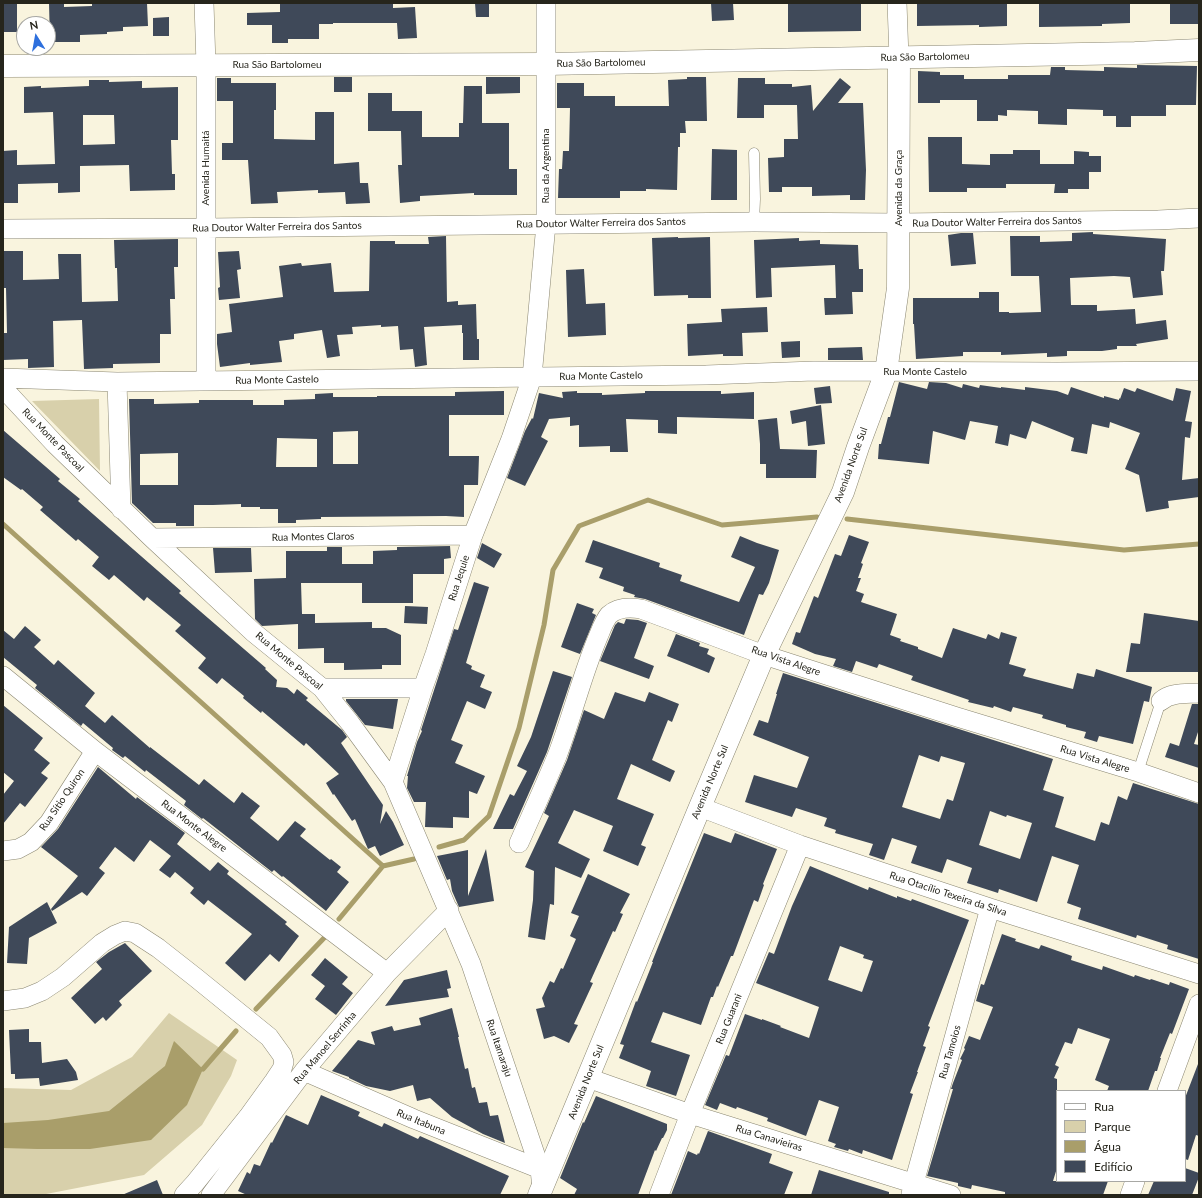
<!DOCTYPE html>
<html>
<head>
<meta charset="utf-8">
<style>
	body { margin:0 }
	#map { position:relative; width:1202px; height:1198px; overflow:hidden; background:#f9f4de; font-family:Lato,sans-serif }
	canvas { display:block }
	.frame { position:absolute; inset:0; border:4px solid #26251c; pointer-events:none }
	.legend { position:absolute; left:1056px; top:1090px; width:130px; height:92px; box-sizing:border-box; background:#fff; border:1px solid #a8a8a4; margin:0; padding:5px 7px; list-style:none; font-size:12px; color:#26251c }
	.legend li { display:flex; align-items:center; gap:8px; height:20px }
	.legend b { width:20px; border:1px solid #a8a8a4 }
	.north { position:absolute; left:16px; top:16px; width:40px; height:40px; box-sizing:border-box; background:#fff; border:1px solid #a8a8a4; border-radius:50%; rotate:349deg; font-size:11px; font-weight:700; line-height:16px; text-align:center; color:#26251c }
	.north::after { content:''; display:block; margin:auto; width:14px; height:18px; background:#2e70dd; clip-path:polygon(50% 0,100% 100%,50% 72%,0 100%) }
</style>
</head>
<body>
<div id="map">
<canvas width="1202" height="1198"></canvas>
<div class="frame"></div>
<ul class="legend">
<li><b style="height:5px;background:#fff"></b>Rua</li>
<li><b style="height:11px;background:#d8d0ab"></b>Parque</li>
<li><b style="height:11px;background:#a99e6a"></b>Água</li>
<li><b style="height:11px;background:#3f4959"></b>Edifício</li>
</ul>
<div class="north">N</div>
</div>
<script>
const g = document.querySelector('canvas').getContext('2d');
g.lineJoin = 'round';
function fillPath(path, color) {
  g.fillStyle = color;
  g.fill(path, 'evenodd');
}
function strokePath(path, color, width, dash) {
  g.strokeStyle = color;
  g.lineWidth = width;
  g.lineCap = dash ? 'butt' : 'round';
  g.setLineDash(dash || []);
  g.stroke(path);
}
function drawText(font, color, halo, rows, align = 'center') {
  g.font = font + ' Lato,sans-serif';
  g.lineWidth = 4;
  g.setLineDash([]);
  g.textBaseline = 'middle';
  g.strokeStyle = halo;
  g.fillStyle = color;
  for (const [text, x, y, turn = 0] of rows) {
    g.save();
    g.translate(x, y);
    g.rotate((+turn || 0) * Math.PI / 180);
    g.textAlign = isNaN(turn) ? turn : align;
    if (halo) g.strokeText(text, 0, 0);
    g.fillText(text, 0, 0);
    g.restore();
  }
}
const green = new Path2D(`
	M99 399 100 471 32 401Z
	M169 1013 237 1060 231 1076 202 1125 144 1175 41 1195H3V1088L71 1090 132 1057Z`);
const water = new Path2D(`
	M174 1041 203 1069 187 1105 151 1140 90 1149H37L3 1148V1123L48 1120 109 1111 165 1066Z`);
const stream = new Path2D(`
	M847 519 1124 550 1199 544
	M3 524 383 866
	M439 847 464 840 489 816 519 728 544 625 553 570 579 526 648 500 722 525 817 517
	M339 919 383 866 414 859
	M256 1009 325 937
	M203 1069 236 1031`);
const building = new Path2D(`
	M3 3H17V32H3Z
	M49 3H64V7L92 6V3H147L148 26 123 27V31L107 32V34L80 35V42H50Z
	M280 3H393V8L415 7 417 38 398 39 397 23H333V24H319V39H288V43H272V25H247V13L280 12Z
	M475 3H489V17H476Z
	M711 3H733L734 20 712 21Z
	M788 3H861V31L788 32Z
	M917 3H1007V26L979 27V25L917 26Z
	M1039 3H1130V23L1102 24V26L1039 27Z
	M1170 3H1199V24H1170Z
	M169 17V36H153V18Z
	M1137 65 1197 66 1196 105H1166V116H1131V127H1116V116H1103V110L1067 109V125L1038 124V111L1007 110V116L998 115V121H977V100H940V103H918V71L940 72V75H964V79H1008V75H1050L1051 67H1065V70L1104 71V67L1137 68Z
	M334 77H352V92H334Z
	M486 77H520V93L486 94Z
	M687 77H706L707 121H685L686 133H680V147H678L677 190 646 189V191H620V198H558L559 169H562L563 151H569L570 108H557V83H584V96H615V106H669L668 80 687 79Z
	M217 78H231V83H276V110H274V139L315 140V112H334V164L359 162 360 183H368L370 203 346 204 345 192 318 193V190L277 192 278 203 251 204 248 160H222V143H233V101H217Z
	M738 78H765V84H792V87L811 85 813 111 840 78 851 87 838 103H863L866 170 865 200H850V195L812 196V187H782V192H769L768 158 784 157V139H798L797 105H764V118H737Z
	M89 80H109V82L142 81V88L178 87V140H171L172 174H175V190L130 191 129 165 80 166V192L58 193V183L18 184V203H3V151L17 150V165L55 164 53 112 24 113V87L41 86V88L89 86ZM83 115H114L115 144 83 145Z
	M464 86H482V123H509V169H517V195H474V193L420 196V201L400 203 398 165H402L401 131H368V93H392V111H422V137H459V123H463Z
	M928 137H962V164L990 165V154H1013V150H1040V164H1074V151L1089 152V156H1101V172H1089V189H1068V193H1054L1055 184H1006V188H967V192H929Z
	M712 149 737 150V200H711Z
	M1093 232V234L1166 239 1164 271H1161L1163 295 1133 298 1130 277 1114 276 1070 278 1071 305H1097V311L1135 309 1136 324 1166 320 1168 339 1136 344 1137 346H1117V349L1102 351H1067V356L1047 357V353L1001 355V352H963V356L916 359 914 324H913V298H979V292H999V312H1009V313L1041 312 1039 276H1011L1010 236H1040V242L1072 241V233Z
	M961 233H973L976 264 951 266 948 235Z
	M446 236 447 302 458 301V305L476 304 477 339H479V360H463V333H462V325L424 327 427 365 415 367 413 349 400 350 398 326 381 327V325L352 327 353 334 337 335 340 356 327 358 322 330 294 334V339L279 341 282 362 250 365V363L220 367 217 344V334L232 332 229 304 283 297 279 266 301 263 302 266 331 263 334 292 369 291 370 241H395V244H429L428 237Z
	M678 237V238L710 237 711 298H688V295L654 296 652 238Z
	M799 238V241L820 240V244L858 245 859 269H863V292H852L853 314 825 315 824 298H836L835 265 771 268 772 297 756 298 754 240Z
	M178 239V267H174L175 299H170L171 334H160V363L113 364V368L84 369 82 320 53 321 54 367 28 368V359L3 360V333H7L6 288H3V251H23V280L59 279 58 254H81L82 302 118 301 117 268H115L114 240Z
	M239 251 241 269 237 270 240 298 219 300 218 288 220 287 218 252Z
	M584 269 586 304 605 303 606 335 568 337 566 270Z
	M767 307 768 332 742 333 743 356H723V354L688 356 687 324 722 322 721 309Z
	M800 341V357L782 358 781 342Z
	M862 347 863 360H828V348Z
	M899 382 927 389 929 382 946 383 962 388 963 384 979 388 980 385 1001 388V387L1025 390V387L1057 391 1068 395 1071 387 1104 398V396L1119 400V398L1120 399 1124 388 1135 392 1137 388 1173 401 1176 388 1191 391 1185 421 1192 422 1190 438 1185 437 1182 480 1199 478V497L1168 501 1169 508 1146 512 1139 475 1125 469 1140 433 1110 422 1109 428 1092 424 1087 454 1071 451 1074 438 1032 421 1026 439 1010 434 1008 446 995 443 998 426 970 421 965 440 933 431 929 464 878 459 879 444H881L888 417H890Z
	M830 386 832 403 816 404 814 388Z
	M504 391V415H449V456H479L478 485H464V517L446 516 321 517V519L296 520V523H278V509H260V507H241V504L213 505H194V526H176V523H153L132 503 129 399H154V404L199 403V400H253V405H284V400L315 399V394L333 393V397H377V396H455V392ZM358 431V464H333V432ZM277 438 317 439V467H276ZM178 453V485H140V454Z
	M577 391V393H602V395L645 393V391H721V394L754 392V419L677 417V434L658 433V420L626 419 628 452H610V446L579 447V425L570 426V417L549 419 541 437 548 441 525 486 507 478 525 431 532 418 533 419 539 393 563 398 562 392Z
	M821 405 825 444 808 446 806 421 792 424 790 411Z
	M777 418 780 449 817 450 816 478H766V464H760V444L758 420Z
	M3 430 60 479 58 481 80 499 78 501 181 591 179 593 266 668 265 669 277 680 276 687 287 688 294 694 297 689 308 698 306 700 342 730 347 737 341 743 383 805 380 824 386 811 393 822 404 845 380 856 375 846 368 849 355 819 352 821 334 794 333 795 326 783 339 774 306 743 304 746 262 711 261 713 243 698 244 696 222 678 217 684 198 668 206 658 175 631 181 625 147 597 144 601 114 575 109 580 92 566 99 557 78 539 76 541 40 510 43 507 22 489 21 490 3 477Z
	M849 535 869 542 861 563 863 564 858 578H861L856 591 864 594 861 602 897 614 890 635 901 639 900 641 918 647V649L942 658 953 628 986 639 988 634 999 639 1001 632 1017 637 1009 664 1026 669 1023 676 1073 689 1077 673 1094 677 1096 669 1152 687 1149 702 1144 701 1133 744 1099 736 1097 742 1084 738 1086 732 1066 727V725L1042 718 1043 715 1013 707 1011 712 994 706 993 708 968 702 969 700 911 680 913 676 879 664 877 668 856 661 852 672 833 666 836 659 815 654 792 644 796 632 800 633 814 596 818 598 835 554 841 556Z
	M740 536 757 543 779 550 769 583 763 595 759 594 744 635 645 599 634 597 635 595 623 591 624 587 599 578 603 568 585 562 593 540 660 563 659 567 682 575 680 581 739 602 755 567 731 557Z
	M482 543 502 554 494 568 477 558Z
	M450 546 451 558 444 559V574H413V603H362V583H301L302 614H315V623L372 622V628H386L401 635V665H382V669L344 670V663H324V648L298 649V624L262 626 255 619 254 579 286 578V551H327V547H342V564H373V551L397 550V547Z
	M213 548H251L252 572 215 573Z
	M474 582 489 587 466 663 472 666 471 669 485 675 480 687 492 692 485 709 467 701 451 740 463 745 455 763 485 776 477 794 469 791V818L453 817V828L425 827 426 802H414L407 788 408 776H407L417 742 422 731 421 730 454 629 458 630Z
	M577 603 594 609 592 613 596 615 580 654 561 647Z
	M405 606 428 607 427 624 404 623Z
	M1144 613 1199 621V672H1126L1131 643 1140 644Z
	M626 619 638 620 647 623 634 658 654 666 649 679 600 661 615 625 618 622 624 624Z
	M25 626 41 640 34 647 54 665 58 660 95 693 85 706 105 723 112 715 150 748V747L199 785 204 779 234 803 242 792 260 806 250 818 278 841 295 821 306 829 300 836 330 860 331 859 341 867 337 872 349 882 326 911 283 876 282 877 274 870 272 872 203 818 202 819 184 805 186 801 146 770 145 772 125 756 123 758 112 750 113 748 83 723 81 726 35 688 37 685 3 657V630L14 639Z
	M676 634 700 643 699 646 709 649 707 654 715 658 709 673 667 656Z
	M553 671 572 677 547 752 513 829H493L510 794 514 796 527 771 517 766 531 737Z
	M783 673 1053 759 1043 790 1064 797 1055 827 1095 841 1101 822 1109 825 1118 796 1127 800 1133 783 1199 804V959L1167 949 1168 945 1137 935 1136 938 1078 919 1081 908 1067 903 1079 865 1052 856 1037 902 999 889 998 893 967 883 972 868 947 859 942 873 911 863 917 846 892 838 884 860 869 855 873 844 835 833 836 830 824 826 827 818 796 808 792 817 745 802 754 775 797 788 809 757 753 735 759 720 768 723 777 694H776ZM919 755 939 762 941 756 965 763 953 801 947 799 940 819 902 807ZM990 811 1006 817 1007 815 1032 823 1020 859 979 845Z
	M615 692 645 702 649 692 679 704 672 722 668 720 652 760 675 771 670 782 631 764 617 799 654 814 641 845 646 847 638 866 603 851 613 826 574 810 558 843 590 859 581 878 555 867 554 905 550 904 545 940 528 937 533 900 534 871 525 867 549 816 544 813 567 760 584 710 604 719Z
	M346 699H398L393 729 365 725 346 701Z
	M1192 704H1199V729L1194 744 1199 745V768L1165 757 1170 743 1179 746Z
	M3 705 43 738 34 750 50 763 41 773 48 778 25 807 20 803 3 824V795L14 781 3 772Z
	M98 767 136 799 137 797 185 833 177 844 210 871 218 862 229 871 227 874 287 922 285 924 299 936 279 962 270 954 245 981 225 963 252 934 208 900 204 905 190 893 194 888 175 872 170 878 159 870 171 856 150 840 134 862 115 847 99 868 105 873 87 896 82 892 52 911 51 909 78 876 41 847 58 829Z
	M704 833 731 843 735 833 777 849 763 884 764 885 758 902 754 900 733 956H731L718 987 717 986 713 997H711L701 1025 663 1012 651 1042 690 1055 676 1096 646 1086 651 1071 619 1058 624 1045 620 1044 636 1001 637 1002 653 962H652L658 947Z
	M486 849 494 901 459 907 452 891 450 879 447 880 437 856 468 850V896Z
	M810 866 868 890 869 887 897 898V896L911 901 912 899 969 920 928 1026 930 1027 923 1046 926 1047 917 1072H918L910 1093 913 1094 892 1160 863 1150 862 1154 849 1149 848 1151 834 1147 836 1144 828 1141 839 1107 819 1100 806 1136 767 1121 768 1118 737 1107 736 1109 720 1103 717 1110 705 1105 726 1055 729 1056 745 1014 762 1020V1019L781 1026 780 1027 809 1038 819 1007 756 983 769 952 774 954 792 906ZM840 946 864 955 863 958 873 961 862 992 828 980Z
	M588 874 630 894 620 913 623 914 615 932 613 931 590 982 593 983 574 1024 578 1025 569 1043 554 1036 544 1039 536 1009 545 1007 542 998 550 981 554 983 561 968 563 969 576 939 570 936 579 916 571 913Z
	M47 902 57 923 29 938 27 964 7 963 9 927Z
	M1002 934 1016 939 1015 941 1039 949 1041 945 1072 956 1071 960 1102 970 1103 966 1134 977 1135 975 1150 980 1151 979 1169 985 1170 982 1189 989 1172 1034 1170 1033 1160 1058H1161L1157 1071H1155L1148 1091H1107L1109 1086 1095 1080 1110 1039 1078 1028 1072 1044 1065 1042 1055 1065 1059 1067 1054 1078 1057 1079V1168L1053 1181H1108L1103 1195H1005V1192L972 1185 971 1189 958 1186V1183L927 1176 953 1089H951L953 1083 962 1060 960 1059 965 1049 964 1048 969 1036 980 1040 993 1007 976 1001 981 984 984 985Z
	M125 943 152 971 119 1001 122 1005 106 1021 103 1017 95 1024 71 998 102 969 96 962 109 952Z
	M325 958 348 977 342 984 353 993 336 1015 315 999 325 986 311 975Z
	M447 970 451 988 447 989 449 997 385 1006 404 980Z
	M452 1008 459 1037H458L465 1069 468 1068 472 1088 475 1087 479 1103 487 1102 490 1116 498 1115 505 1143 483 1134 452 1117 430 1098 417 1101 413 1085 390 1091 366 1086 349 1078V1077L332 1071 358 1040 375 1045 371 1032 392 1026 394 1031 421 1025 419 1018Z
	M29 1029V1042H41L42 1063 67 1059 76 1072 78 1080 40 1086 39 1078 15 1079V1074H11L9 1030Z
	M1198 1064H1199V1136L1196 1135 1188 1160 1185 1159V1098Z
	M321 1095 360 1112 358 1116 382 1127 384 1123 418 1139 420 1136 509 1176 500 1195H247L238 1191 247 1172 250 1174 254 1164 260 1166 271 1142 272 1143 286 1115 308 1125Z
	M596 1096 667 1124V1130L663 1138H662L656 1151 655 1150 638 1195H574L577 1189 560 1178 583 1122 584 1123Z
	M708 1131 772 1154 769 1163 793 1172 784 1195H671L688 1151 697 1155 698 1153 699 1154Z
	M1185 1168 1199 1173V1177L1192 1195H1148L1154 1181H1185Z
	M819 1170 889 1192V1195H811Z
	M157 1180 163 1195H122Z`);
const lane = new Path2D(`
	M754 222 755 199 754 153
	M1138 772 1161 701`);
const street = new Path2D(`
	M204 3 206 65V381
	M897 3 899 58
	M3 229 206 228 754 222 899 223 1158 220 1199 218
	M3 378 117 382 706 375 814 371 1057 372 1199 371
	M117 382 121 509
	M3 388 55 444 152 538 253 632 322 688 350 723 393 782 471 964 540 1169 542 1189
	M152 538 473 535
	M3 676 95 751 387 973
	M322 688H423
	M1161 701C1171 692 1187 694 1199 693
	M393 782 423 688 435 654 473 535 511 439 532 377 546 224V3
	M700 807 800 845 990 908 1199 974
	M519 843C532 814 545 785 557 756 572 717 582 675 598 637 601 630 604 621 609 615 618 607 629 607 641 609L764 655 957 717 1138 772 1199 793
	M3 851 18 849 31 842 49 823 95 751
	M3 1001 25 998 42 991 63 977 102 943 115 935 125 931 135 933 158 948 195 977 269 1037 282 1055 284 1062 282 1069 274 1081 248 1117 195 1183 184 1195
	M304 1071 414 1119 540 1169
	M588 1078 690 1114 951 1195
	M1167 1091 1199 1004
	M911 1194 990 908
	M211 1195 304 1071 387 973 449 910
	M659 1195 690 1114 800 845
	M1130 1195 1135 1181`);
const secondary = new Path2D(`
	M3 66 546 64 1135 53 1199 50
	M539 1195 700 807 764 655 843 492 858 447 886 372 898 288 899 58`);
const streetNames = [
	["Rua São Bartolomeu",925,57,-1],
	["Rua São Bartolomeu",601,63,-1],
	["Rua São Bartolomeu",277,65],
	["Rua da Argentina",546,166,-90],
	["Avenida Humaitá",206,168,-90],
	["Avenida da Graça",899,188,-90],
	["Rua Doutor Walter Ferreira dos Santos",997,222,-1],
	["Rua Doutor Walter Ferreira dos Santos",601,223,-1],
	["Rua Doutor Walter Ferreira dos Santos",277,227,-1],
	["Rua Monte Castelo",925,372],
	["Rua Monte Castelo",601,376,-1],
	["Rua Monte Castelo",277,380,-1],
	["Rua Monte Pascoal",53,440,46],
	["Avenida Norte Sul",851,465,-70],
	["Rua Montes Claros",313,537,-1],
	["Rua Jequie",459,578,-72],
	["Rua Monte Pascoal",289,661,40],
	["Rua Vista Alegre",786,661,19],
	["Rua Vista Alegre",1095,759,17],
	["Avenida Norte Sul",710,782,-67],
	["Rua Sítio Quiron",62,800,-56],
	["Rua Monte Alegre",194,826,37],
	["Rua Otacílio Texeira da Silva",948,894,18],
	["Rua Guarani",729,1019,-68],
	["Rua Manoel Serrinha",325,1048,-50],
	["Rua Itamaraju",499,1048,71],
	["Rua Tamoios",950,1052,-74],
	["Avenida Norte Sul",586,1082,-68],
	["Rua Itabuna",421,1122,22],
	["Rua Canavieiras",769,1138,17]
];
fillPath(green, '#d8d0ab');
fillPath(water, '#a99e6a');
strokePath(stream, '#a99e6a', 5);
fillPath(building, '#3f4959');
strokePath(lane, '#8b8772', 11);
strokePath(street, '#8b8772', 20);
strokePath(secondary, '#8b8772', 23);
strokePath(lane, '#fff', 10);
strokePath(street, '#fff', 19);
strokePath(secondary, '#fff', 22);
drawText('10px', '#26251c', '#fff', streetNames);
</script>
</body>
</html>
